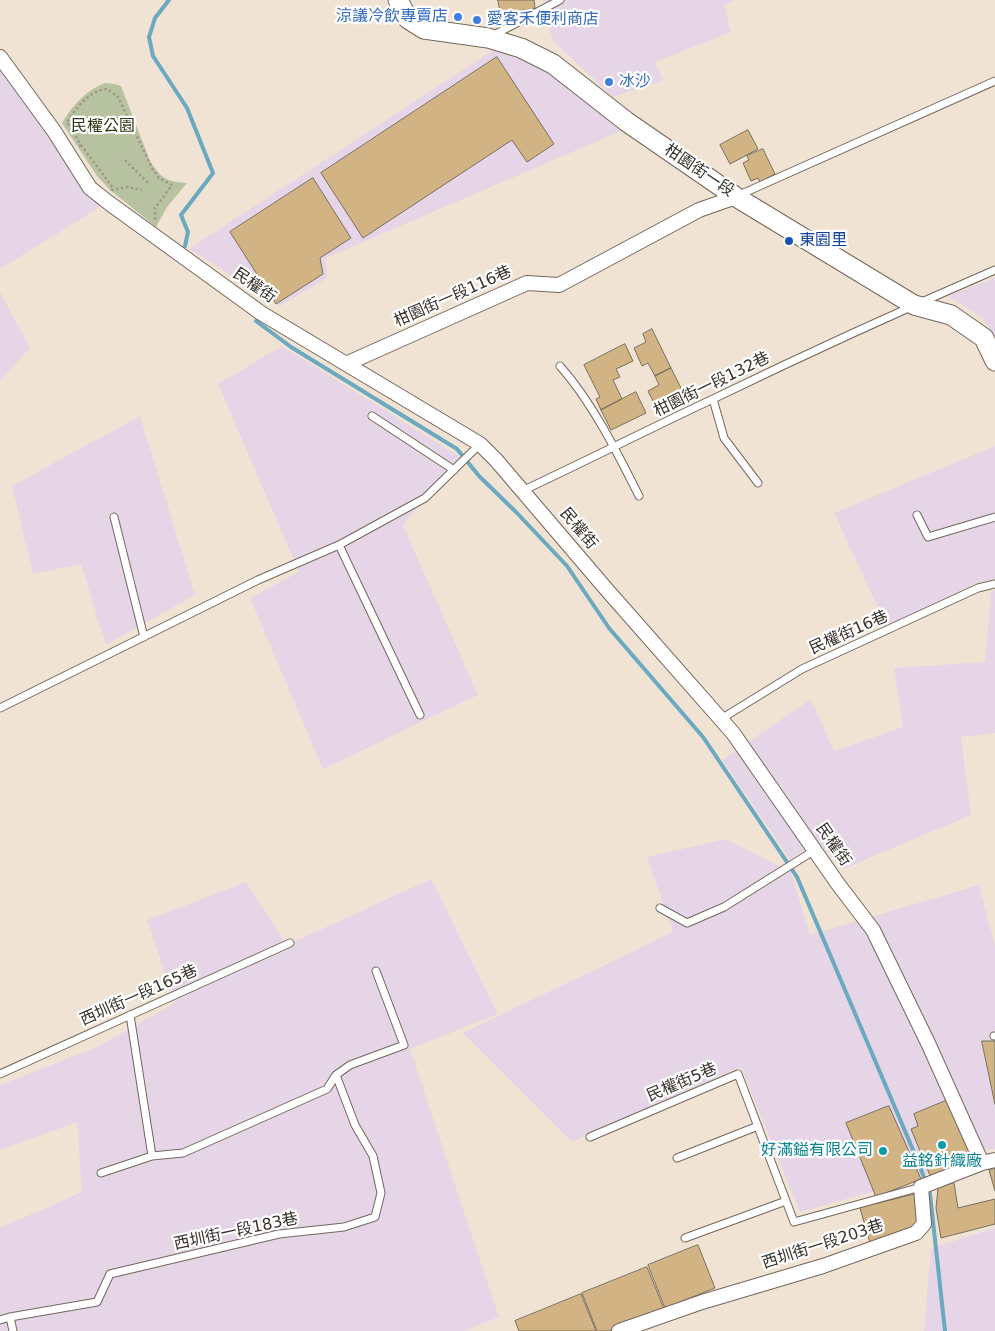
<!DOCTYPE html>
<html>
<head>
<meta charset="utf-8">
<style>
	body { margin:0 }
	canvas { display:block; background:#f1e3d4 }
</style>
</head>
<body>
<canvas width="995" height="1331"></canvas>
<script>
const g = document.querySelector('canvas').getContext('2d');
g.lineJoin = 'round';
function fillPath(path, color) {
  g.fillStyle = color;
  g.fill(path, 'evenodd');
}
function strokePath(path, color, width, dash) {
  g.strokeStyle = color;
  g.lineWidth = width;
  g.lineCap = dash ? 'butt' : 'round';
  g.setLineDash(dash || []);
  g.stroke(path);
}
function drawText(font, color, halo, rows, align = 'center') {
  g.font = font + ' "DejaVu Sans","Noto Sans TC",sans-serif';
  g.lineWidth = 4.5;
  g.setLineDash([]);
  g.textBaseline = 'middle';
  g.strokeStyle = halo;
  g.fillStyle = color;
  for (const [text, x, y, turn = 0] of rows) {
    g.save();
    g.translate(x, y);
    g.rotate((+turn || 0) * Math.PI / 180);
    g.textAlign = isNaN(turn) ? turn : align;
    if (halo) g.strokeText(text, 0, 0);
    g.fillText(text, 0, 0);
    g.restore();
  }
}
const industrial = new Path2D(`
	M543 0H735L724 5 731 32 655 62 663 80 613 97 552 40Z
	M495 49 552 73 621 131 326 258 327 278 280 306 189 249Z
	M0 66 100 207 0 269Z
	M995 278V340L983 318 948 296Z
	M0 292 30 348 0 381Z
	M282 346 460 457 403 525 478 695 323 769 250 598 299 572 218 384Z
	M140 416 195 595 106 645 81 564 33 574 12 486Z
	M995 446V579L976 583 887 627 834 513Z
	M995 590V733L961 737 971 815 843 869 818 841 790 859 722 760 811 699 834 751 903 727 894 668 985 662 991 592Z
	M725 839 791 872 810 935 979 885 995 946V1149L967 1152 914 1180 800 1212 741 1067 572 1142 463 1033 673 932 647 857Z
	M431 879 498 1014 410 1049 499 1317 463 1331H0V1228L82 1192 77 1122 0 1150V1085L97 1047 175 1003 147 920 246 882 287 945Z
	M995 1228V1331H924L931 1248Z`);
const green = new Path2D(`
	M105 83 115 84 121 86 150 161C162 179 165 181 187 183L167 207 156 227 110 190 97 176 62 123C72 106 86 90 105 83Z`);
const stream = new Path2D(`
	M169 0 155 18 149 37 153 56 187 108 213 173 181 215 188 232 185 246
	M256 321 291 347 457 449 479 476 516 512 567 566 609 628 703 737 797 877 919 1164 930 1194 945 1331`);
const building = new Path2D(`
	M498 0H534L535 8 501 14Z
	M497 57 554 144 527 162 512 140 363 238 321 173Z
	M748 130 758 149 730 164 720 145Z
	M763 149 775 174 760 182 758 178 751 181 743 163 749 160 747 156Z
	M313 178 351 238 320 258 323 274 276 304 230 232Z
	M652 329 671 368 655 376 648 363 642 366 634 348 646 342 643 334Z
	M625 344 633 361 616 369 620 377 613 380 622 399 601 410 596 399 600 397 584 365Z
	M671 368 684 394 656 407 648 391 659 385 655 376Z
	M636 392 646 413 611 430 601 410Z
	M982 1041H995V1104Z
	M948 1100 974 1160 931 1178 911 1129 918 1126 914 1114Z
	M889 1106 921 1179 876 1197 846 1123Z
	M995 1169V1191L989 1170Z
	M954 1183 958 1208 995 1199V1224L941 1238 936 1208 938 1188Z
	M916 1194 917 1225 870 1243 860 1208Z
	M698 1245 715 1288 665 1308 648 1265Z
	M647 1267 664 1309 609 1331H597L582 1293Z
	M581 1294 596 1331H519L515 1321Z`);
const path = new Path2D(`
	M81 145 113 188
	M79 146 81 145 67 122C76 108 90 90 107 89L118 97 152 168 159 178 172 185 155 208V221
	M125 160 148 183
	M111 190 128 187 142 190`);
const lane = new Path2D(`
	M492 36 560 0
	M737 196 995 81
	M560 366C592 402 617 452 639 496
	M713 399 724 438 758 483
	M372 416 454 470
	M522 491C586 461 649 429 713 399 806 354 900 311 995 270
	M917 515 928 537 995 517
	M114 517 144 637
	M339 545 420 715
	M0 708 258 580 339 545 425 498 480 444
	M721 719 802 669 978 588 995 584
	M660 908 687 923 724 907 815 850
	M130 1015 152 1156
	M994 1036H995
	M0 1074 290 943
	M590 1137 738 1074 794 1222 921 1187
	M677 1158 758 1126
	M101 1173 152 1156 183 1153 327 1089 336 1075 350 1065 404 1045 376 971
	M685 1238 786 1201
	M10 1317 13 1331
	M0 1320 10 1317 97 1302 110 1274 279 1234 344 1227 375 1217 381 1193 373 1156 355 1125 336 1075`);
const street = new Path2D(`
	M0 57 54 131 90 188 109 203 261 313 480 444 496 460 607 590 733 733 838 884 873 930 928 1043 982 1163
	M348 363 527 283 559 285 699 210 736 197
	M619 1331 702 1302 823 1266 916 1233 924 1224 921 1187 982 1163 995 1160`);
const secondary = new Path2D(`
	M398 0 408 19 424 29 488 38 521 48 553 64 627 122 736 197 914 305 951 315 984 338 995 361`);
const markers = [
	[458,17,5,"#3f7fe0"],
	[477,20,5,"#3f7fe0"],
	[609,82,5,"#3f7fe0"],
	[789,241,5,"#1a4fb4"],
	[942,1145,5,"#0f9aa8"],
	[883,1151,5,"#0f9aa8"]
];
const shopNames = [
	["涼議冷飲專賣店",448,17,"right"],
	["愛客禾便利商店",487,20],
	["冰沙",619,82]
];
const parkNames = [
	["民權公園",103,127]
];
const streetNames = [
	["柑園街一段",699,171,34],
	["民權街",254,286,35],
	["柑園街一段116巷",453,297,-24],
	["柑園街一段132巷",712,385,-26],
	["民權街",578,529,50],
	["民權街16巷",849,633,-24],
	["民權街",833,845,55],
	["西圳街一段165巷",139,996,-24],
	["民權街5巷",682,1083,-23],
	["西圳街一段183巷",236,1232,-12],
	["西圳街一段203巷",823,1245,-18]
];
const transitNames = [
	["東園里",799,241]
];
const cultureNames = [
	["好滿鎰有限公司",873,1151],
	["益銘針織廠",942,1162,"center"]
];
fillPath(industrial, '#e6d5e7');
fillPath(green, '#b7c3a0');
strokePath(stream, '#6ba9c1', 4);
fillPath(building, '#d2b383');
strokePath(building, '#786f60', 1);
strokePath(lane, '#73675a', 9);
strokePath(street, '#73675a', 16);
strokePath(secondary, '#73675a', 21);
strokePath(path, '#a1978c', 2.5, [2.5, 2.5]);
strokePath(lane, '#fff', 7);
strokePath(street, '#fff', 14);
strokePath(secondary, '#fff', 19);
for (const [x, y, r, color] of markers) {
  const dot = new Path2D();
  dot.arc(x, y, r, 0, 2 * Math.PI);
  g.fillStyle = color;
  g.fill(dot);
  strokePath(dot, '#fff', 2);
}
drawText('16px', '#366cbe', '#fff', shopNames, 'left');
drawText('16px', '#2d3811', '#fff', parkNames);
drawText('16px', '#36312b', '#fff', streetNames);
drawText('16px', '#164399', '#fff', transitNames, 'left');
drawText('16px', '#0d838f', '#fff', cultureNames, 'right');
</script>
</body>
</html>
